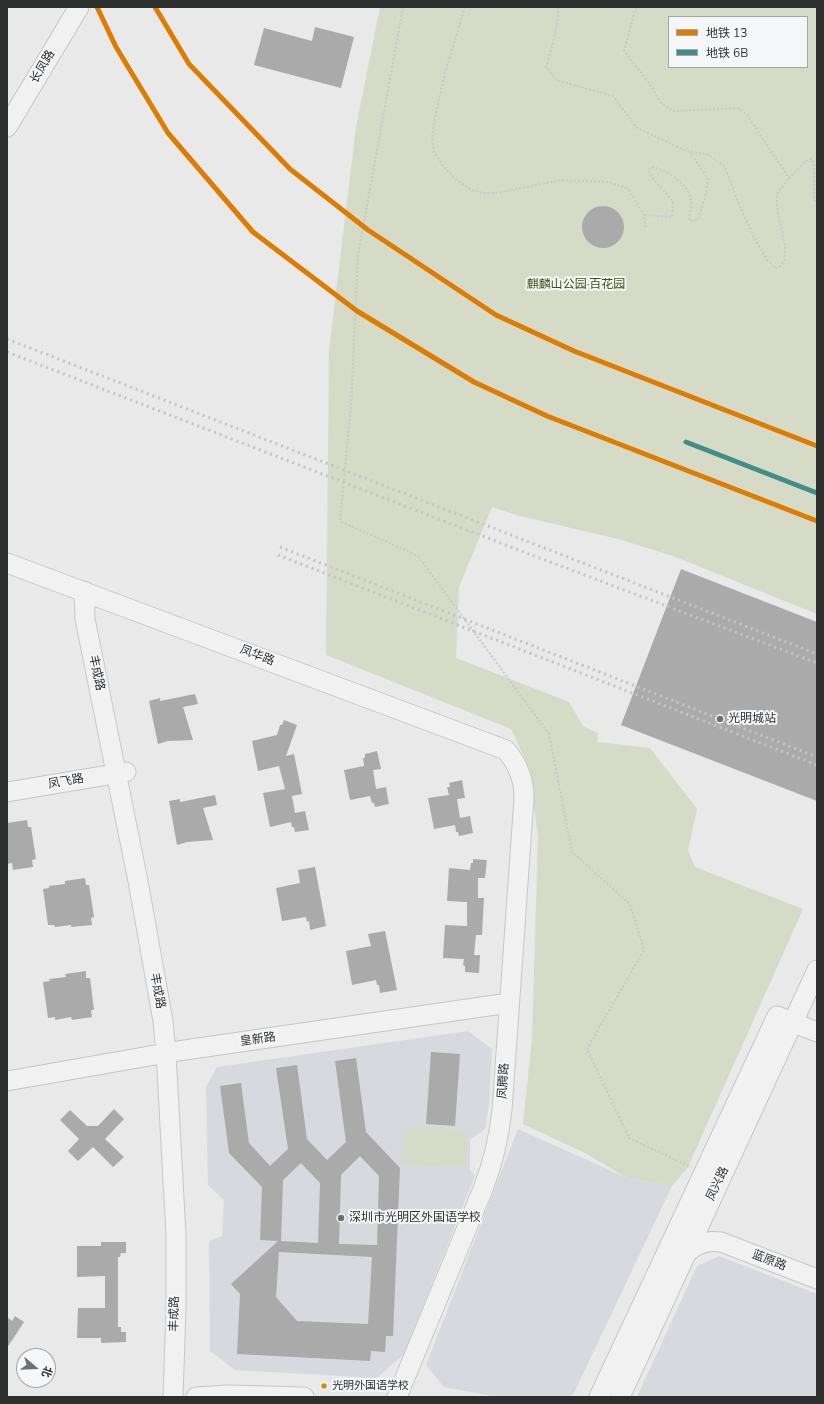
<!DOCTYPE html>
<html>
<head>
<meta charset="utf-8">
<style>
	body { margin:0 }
	#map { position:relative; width:824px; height:1404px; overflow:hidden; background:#e9e9ea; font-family:"Nunito Sans","Noto Sans SC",sans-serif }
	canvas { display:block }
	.frame { position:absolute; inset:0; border:8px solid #2e2f2f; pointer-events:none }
	.legend { position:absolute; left:668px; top:16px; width:140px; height:52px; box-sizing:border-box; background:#f5f6f8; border:1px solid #a5a6a8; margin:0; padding:5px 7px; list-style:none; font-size:12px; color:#2e2f2f }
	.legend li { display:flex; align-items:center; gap:8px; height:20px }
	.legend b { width:20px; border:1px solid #a5a6a8 }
	.north { position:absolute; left:16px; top:1348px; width:40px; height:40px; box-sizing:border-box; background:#f5f6f8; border:1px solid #a5a6a8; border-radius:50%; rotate:109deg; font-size:11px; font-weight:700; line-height:16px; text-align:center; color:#2e2f2f }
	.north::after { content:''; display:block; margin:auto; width:14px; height:18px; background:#6f7070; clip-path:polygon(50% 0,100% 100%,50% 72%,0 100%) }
</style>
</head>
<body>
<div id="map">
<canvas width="824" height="1404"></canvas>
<div class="frame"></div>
<ul class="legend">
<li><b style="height:5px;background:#de7c00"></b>地铁 13</li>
<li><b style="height:5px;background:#428d89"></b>地铁 6B</li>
</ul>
<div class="north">北</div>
</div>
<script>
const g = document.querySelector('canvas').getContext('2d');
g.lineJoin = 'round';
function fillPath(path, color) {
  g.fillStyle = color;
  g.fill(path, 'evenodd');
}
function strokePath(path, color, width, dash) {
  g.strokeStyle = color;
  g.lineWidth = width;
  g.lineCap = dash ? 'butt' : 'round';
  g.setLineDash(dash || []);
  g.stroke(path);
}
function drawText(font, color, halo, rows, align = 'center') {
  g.font = font + ' "Nunito Sans","Noto Sans SC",sans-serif';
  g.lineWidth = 4;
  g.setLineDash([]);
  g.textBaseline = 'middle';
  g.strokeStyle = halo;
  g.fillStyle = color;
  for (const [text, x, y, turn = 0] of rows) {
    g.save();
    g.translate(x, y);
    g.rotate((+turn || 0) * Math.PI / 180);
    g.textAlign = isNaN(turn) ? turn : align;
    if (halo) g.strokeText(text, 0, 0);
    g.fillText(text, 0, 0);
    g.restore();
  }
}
const built = new Path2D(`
	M468 1031 492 1049 489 1105 485 1129 470 1140V1170L475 1176 404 1354 377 1378 235 1370 210 1351 209 1241 222 1236 224 1200 208 1185 206 1087 217 1067Z
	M518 1129 627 1178 672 1186 573 1395 567 1397H498L444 1387 426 1365Z
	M719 1256 817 1294V1397H637L697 1266Z`);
const green = new Path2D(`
	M380 7H817V614L673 556 618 539 520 516 492 507 459 587 456 658 569 702 583 726 598 733 597 742 650 748 697 809 688 850 695 867 803 909 688 1167 672 1186 627 1178 585 1153 523 1124 532 1038 538 837 529 768 511 729 326 655 329 351 356 127ZM669 17H807V67H669Z
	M404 1128 467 1130 466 1167 403 1165Z`);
const building = new Path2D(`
	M315 27 354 37 341 88 254 65 264 28 312 41Z
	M582 227a21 21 0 1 1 42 0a21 21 0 1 1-42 0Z
	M681 569 817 622V801L621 725Z
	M195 694 198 704 183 707 193 740 168 741 158 744 149 701 160 698V701Z
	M284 720 297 725 286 756 294 754 302 794 292 796 295 813 305 811 309 830 295 832 294 827H292L291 822 270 827 263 793 285 789 279 766 258 771 252 741 277 735 280 725H282Z
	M377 751 381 769 373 770 376 789 386 787 389 804 375 807 374 803H372L370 796 350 800 344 770 364 766 363 758H365V754Z
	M462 780 465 798 457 799 460 818 470 816 473 833 459 836 458 832H456L455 825 434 829 428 798 449 795 447 787H450L449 783Z
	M215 795 217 805 203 808 213 840 187 842 177 845 169 801 180 799V802Z
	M27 820 28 827H31L36 859 32 860 33 867 13 870 12 863 7 864V823Z
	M473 859 487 860 485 878H478V898H484L482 935H476L474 955H480L479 973 465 972V966L463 965 464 959 443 958 445 925 467 926V902L447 901 449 868 470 870 471 863H473Z
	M315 867 326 926 310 930 309 921 307 922 306 917 282 921 276 888 300 883 298 870Z
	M85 878 86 885H89L94 917 91 918 92 925 71 927V925L55 927 54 925H48L43 889 49 888V886L65 884V881Z
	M385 931 397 990 380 993 379 985H377L376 980 352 985 346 951 371 946 368 934Z
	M86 971V978H90L94 1010H91L92 1017 72 1020 71 1017 55 1020V1017L48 1018 43 982 50 981 49 979 66 977 65 974Z
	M431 1052 460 1054 455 1126 426 1124Z
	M356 1058 366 1132 400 1168 393 1336H386L385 1352 371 1351 370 1361 237 1354 240 1294 231 1284 278 1241 260 1240 262 1187 229 1153 220 1086 241 1083 249 1143 270 1166 288 1149 276 1068 297 1065 307 1139 327 1160 346 1142 335 1061ZM360 1156 379 1176 377 1245 339 1244 341 1175ZM301 1163 320 1183 318 1243 281 1241 283 1180ZM279 1252 372 1257 368 1324 297 1321 276 1297Z
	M114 1109 124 1119 105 1139 124 1157 113 1167 93 1147 78 1161 68 1151 79 1139 60 1120 70 1110 87 1126H98Z
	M101 1242H126V1253H121L120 1257H118V1327H121V1332H126V1342L101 1343V1338H77L78 1308H105V1276L77 1277V1246H101Z
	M15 1316 24 1322 7 1348V1317L12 1321Z`);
const path = new Path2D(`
	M403 7 358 255 351 406 340 521 418 556 549 734 572 852 630 904 644 950 587 1049 629 1138 691 1167
	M465 7 445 73 435 117 432 138 434 152 443 166 454 178 471 190 484 193H497L561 180 609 182 628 189 644 215 646 229
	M558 7C558 28 552 47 546 67L556 80 613 96 637 128 684 150 709 155 725 167 738 202 754 237 767 260 775 268 780 266 785 259V246L777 208V194L789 178
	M636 7 624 51 647 80 661 103 674 111 739 108 747 115 789 178 806 161 811 159 814 163V200L817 206
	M645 215 672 217 673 201 651 176 648 170 652 167C668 171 690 184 691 202 692 210 688 212 690 221L698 220 705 197 708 179 690 152`);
const secondary = new Path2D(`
	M7 127 79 7
	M7 563 506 750C518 765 524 779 524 798L502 1110C499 1138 493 1163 483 1189L397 1397
	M84 591 85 619 138 881 163 1021 166 1053 176 1235V1308L173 1397
	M7 792 126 772
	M7 1081 178 1051 509 1003
	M686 1254C695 1244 706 1240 721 1242L817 1279
	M196 1397 228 1395 304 1397
	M599 1397 777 1016 817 1032
	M620 1397 817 970`);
const rail = new Path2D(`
	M7 339 817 654
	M7 352 516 549 817 663
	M280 547 817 757
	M278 555 817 765`);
const metro1 = new Path2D(`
	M97 7 116 47 168 133 253 232 357 311 474 382 547 416 817 521
	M155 7 189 64 290 169 368 230 496 315 574 351 817 446`);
const metro2 = new Path2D(`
	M686 442 817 493`);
const markers = [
	[720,719,4,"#6f7070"],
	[341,1218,4,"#6f7070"],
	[324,1386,3.5,"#cf8e09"]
];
const busNames = [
	["光明外国语学校",332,1386]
];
const streetNames = [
	["长凤路",43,67,-59],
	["凤华路",257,656,21],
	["丰成路",96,673,78],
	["凤飞路",66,782,-10],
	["丰成路",157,991,80],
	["皇新路",258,1040,-8],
	["凤腾路",504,1081,-86],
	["凤兴路",718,1184,-65],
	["蓝原路",769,1261,21],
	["丰成路",175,1314,-89]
];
const parkNames = [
	["麒麟山公园·百花园",576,285]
];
const poiNames = [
	["光明城站",728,719],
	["深圳市光明区外国语学校",349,1218]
];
fillPath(built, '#d7d9de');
fillPath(green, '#d5dbc7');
fillPath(building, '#aaaaab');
strokePath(secondary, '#c6c6c7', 21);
strokePath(path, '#c8c9c9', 2, [2, 2]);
strokePath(secondary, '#f2f1f1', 19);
strokePath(rail, '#c4c4c5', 3, [2, 4]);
strokePath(metro1, '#de7c00', 5);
strokePath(metro2, '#428d89', 5);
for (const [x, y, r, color] of markers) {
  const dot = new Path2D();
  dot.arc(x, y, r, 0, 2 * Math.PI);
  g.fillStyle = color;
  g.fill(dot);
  strokePath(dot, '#f5f6f8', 1.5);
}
drawText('11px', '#2e2f2f', '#f5f6f8', busNames, 'left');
drawText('12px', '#2e2f2f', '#f5f6f8', streetNames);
drawText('12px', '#425110', '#f5f6f8', parkNames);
drawText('12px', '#2e2f2f', '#f5f6f8', poiNames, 'left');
</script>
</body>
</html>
